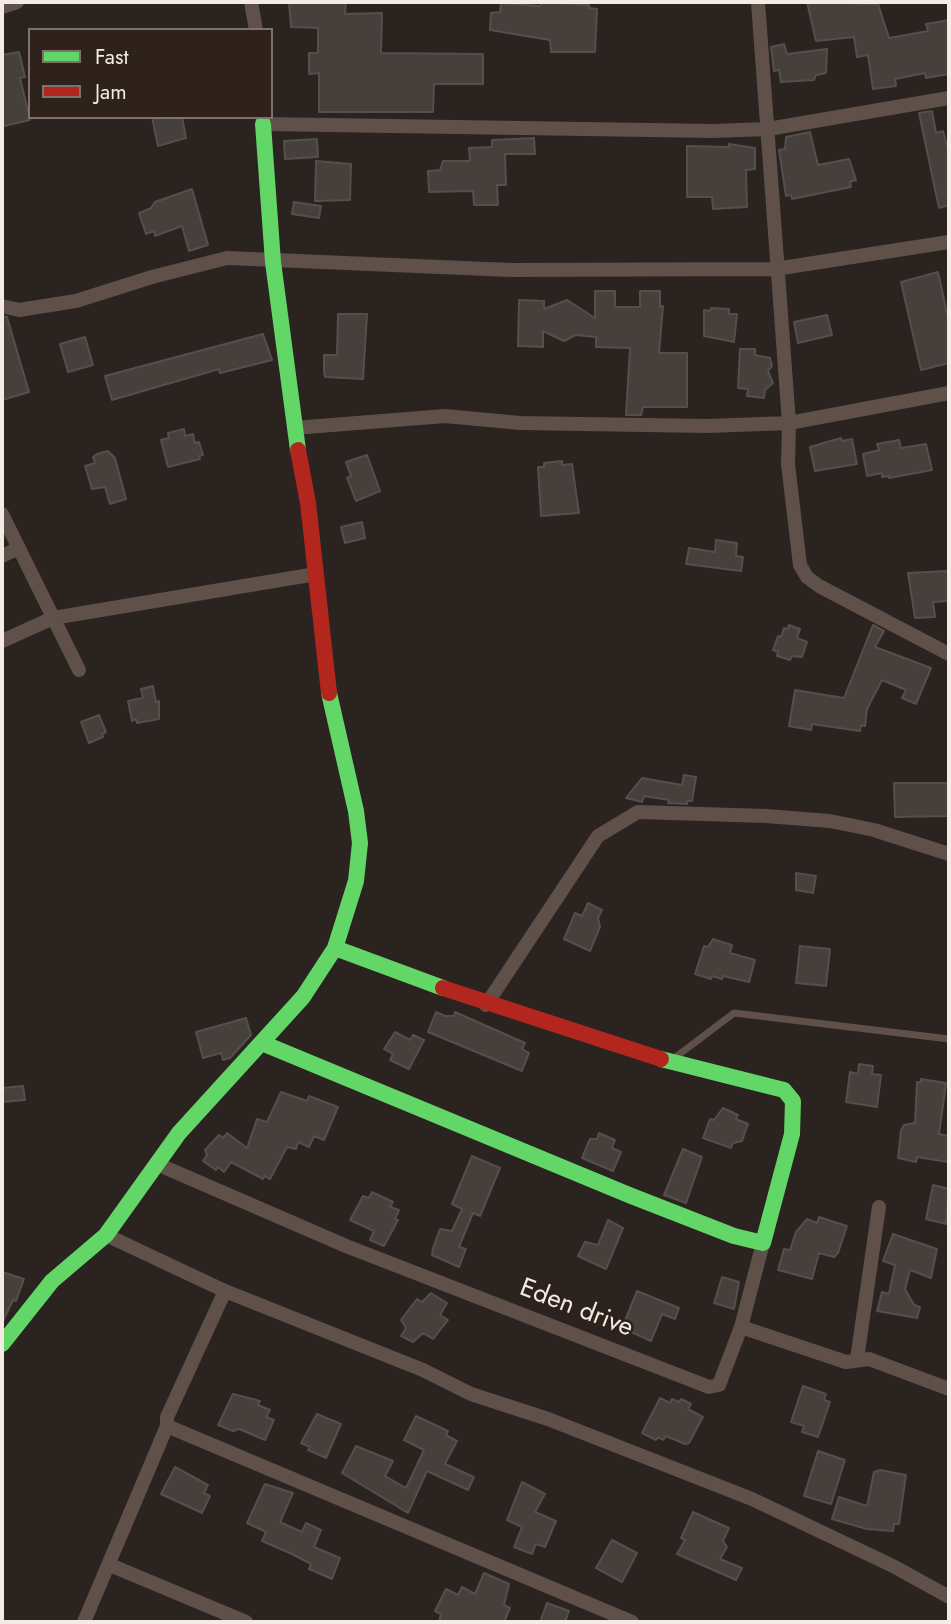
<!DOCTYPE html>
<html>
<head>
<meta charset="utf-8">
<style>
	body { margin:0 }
	#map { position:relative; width:951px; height:1624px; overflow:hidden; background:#2a2320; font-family:Jost,sans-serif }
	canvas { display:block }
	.frame { position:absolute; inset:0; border:4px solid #f4ebe6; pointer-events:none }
	.legend { position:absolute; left:28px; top:28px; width:245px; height:91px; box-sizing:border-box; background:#2f221b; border:2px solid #7e726c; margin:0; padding:9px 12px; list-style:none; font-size:21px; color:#f4ebe6 }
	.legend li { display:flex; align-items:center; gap:14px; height:35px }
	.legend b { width:35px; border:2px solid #7e726c }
</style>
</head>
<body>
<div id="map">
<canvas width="951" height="1624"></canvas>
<div class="frame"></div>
<ul class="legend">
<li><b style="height:9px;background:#63d668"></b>Fast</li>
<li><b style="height:9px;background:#b3261e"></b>Jam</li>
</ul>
</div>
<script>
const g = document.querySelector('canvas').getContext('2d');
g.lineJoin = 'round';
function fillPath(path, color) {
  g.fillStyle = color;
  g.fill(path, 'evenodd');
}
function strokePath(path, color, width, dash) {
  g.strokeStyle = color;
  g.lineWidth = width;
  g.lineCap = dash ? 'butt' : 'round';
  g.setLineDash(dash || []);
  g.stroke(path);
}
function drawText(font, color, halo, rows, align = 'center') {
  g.font = font + ' Jost,sans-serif';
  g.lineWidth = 5;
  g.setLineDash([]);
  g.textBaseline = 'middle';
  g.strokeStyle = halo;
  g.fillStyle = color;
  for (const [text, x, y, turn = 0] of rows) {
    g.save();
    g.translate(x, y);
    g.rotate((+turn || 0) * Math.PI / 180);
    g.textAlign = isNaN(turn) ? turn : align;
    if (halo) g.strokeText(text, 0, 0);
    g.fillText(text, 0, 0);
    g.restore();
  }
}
const building = new Path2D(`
	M289 2H346L345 14 382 13 381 53 483 54V84H434L433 112H319V73L309 74V53H318V28L291 27Z
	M543 2 589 5V8L597 9 595 52H551L550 40 490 30 491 13 500 12 501 3 540 6Z
	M807 2 878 4 889 38 928 31 926 24 949 20V74L926 78 925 73 895 79 896 86 873 89 868 55 857 57 854 37 816 41Z
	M784 44 787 54 827 49 826 73 816 75 814 80 781 82 779 70 774 71 771 47Z
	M19 52 25 77 20 78 30 120 4 126 2 122V55Z
	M932 111 936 133 943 131 949 153V205L939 208 919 113Z
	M152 117H182L186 138 158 146Z
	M810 132 818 165 849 159 856 180 850 182 851 187 792 199 791 195 786 196 779 150 785 149 786 137Z
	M534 138 535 154H505L506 185H497L498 205H474L473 191 429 192 428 171 440 170 443 161H470L469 148 492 147V140Z
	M317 139 318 157 285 159 284 141Z
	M729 144 755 148V169L746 170 747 207 713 209 712 197H687V146L729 147Z
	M316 161 351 164 350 200 315 201Z
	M192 189 208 245 189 251 182 226 155 236 154 231 146 234 139 213 151 208 155 202Z
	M294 202 321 206 319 218 292 214Z
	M938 272 949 323V363L921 370 901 282Z
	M595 291H615V307H640V291H660V307L663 306 659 353H687V407H643L641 415H626L630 348 596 347V337L576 335 564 341 543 331V347L518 346 519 300 544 301V309L567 300 595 318Z
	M711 308 729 309V314H737L734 342 704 336V310L710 311Z
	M338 314H367L363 379 325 377 324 372V355H337Z
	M827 315 832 335 798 343 794 322Z
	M2 316 7 317 29 392 2 400Z
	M263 334 272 360 220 373 219 369 112 400 105 376Z
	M85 337 93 365 68 372 60 344Z
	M740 349H755V355L770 358 772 366 768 371 773 383 765 390 764 398 747 396 748 389 738 388Z
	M184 429 185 436 193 434 195 443 199 442 203 455 199 456 200 459 168 467 161 440 169 438 168 433Z
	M841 438 842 441 852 439 857 464 815 471 810 447Z
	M899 440 901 448 926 444 932 470 889 478V476L882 477V473L867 476 863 454 879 450 877 444Z
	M108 451 115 458 126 499 110 504 105 487 92 489 85 466 95 463 93 457 97 454Z
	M367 455 380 491 356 501 347 478 351 476 346 462Z
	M562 461V465L572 464 579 513 541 516 538 467H544V463Z
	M362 522 365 538 345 543 341 527Z
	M716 540 737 543 736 556 743 557 741 571 686 564 689 548 715 552Z
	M946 571 949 574V601L933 602 935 617 915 618 908 573Z
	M789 625 800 629 797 638 807 642 802 657 792 656 790 660 777 656 778 652 773 650 778 636 781 637 784 628 788 629Z
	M873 625 884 631 875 647 931 668 916 704 902 698 906 690 882 680 867 709 865 726 861 725 860 731 812 724 811 730 789 726 795 690 844 698Z
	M153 686 156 702 159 701V719L137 723 136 719 132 721 128 701 143 698 141 689Z
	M99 715 106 732 102 734 103 737 89 743 81 722Z
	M684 775 696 777 692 801H687V804L668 803 669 800 644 796 642 802 626 798 642 778 682 785Z
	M894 783H949L948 816 895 817Z
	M796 873 816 876 813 893 796 890Z
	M588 903 602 910 598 918 600 927 590 951 564 939 575 913 582 916Z
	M713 939 732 945 730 953 755 960 749 982 723 976 722 979 712 976 711 979 695 974 704 946 708 947Z
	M800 946 830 949 826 986 796 983Z
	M436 1012 445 1016H454L455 1012 525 1043 522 1049 529 1053 522 1071 428 1032Z
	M246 1018 251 1035 230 1058 223 1060 221 1053 203 1058 196 1032Z
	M395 1032 410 1040 413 1035 424 1040 409 1069 390 1060 393 1054 384 1049Z
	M859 1064 873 1066 872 1074 881 1075 877 1107 846 1102 850 1072 858 1074Z
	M921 1079 946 1083 939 1134 949 1136 948 1162 917 1157 916 1162 898 1158 901 1130 904 1125 915 1123 917 1082H921Z
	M23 1086 25 1100 2 1102V1088Z
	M281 1092 307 1101 309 1096 338 1107 324 1140 314 1136 309 1147 298 1142 296 1149 287 1147 270 1179 264 1176 263 1179 231 1162 224 1172 218 1167 216 1170 203 1161 207 1155 205 1150 219 1135 223 1138 227 1133 247 1148 257 1119 267 1122Z
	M723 1108 738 1115 736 1119 748 1124 742 1141 733 1143 731 1148 703 1138 710 1119 714 1120Z
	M599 1133 615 1140 612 1148 621 1152 613 1171 582 1158 590 1139H597Z
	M683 1149 702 1157 686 1203 664 1195Z
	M472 1156 500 1168 480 1216 473 1213 459 1247 466 1249 459 1267 432 1255 433 1248 440 1229 452 1231 462 1209 452 1204Z
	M933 1185 949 1189 946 1224 926 1219Z
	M372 1192 393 1202 390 1207 399 1210 395 1219 398 1220 384 1246 370 1240 374 1231 350 1220 363 1196 369 1198Z
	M819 1217 847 1226 838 1253 834 1257 819 1253 812 1279 778 1270 784 1249 790 1250 796 1232 807 1219 817 1223Z
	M608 1220 623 1228 606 1269 578 1256 585 1242 598 1245Z
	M893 1234 937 1249 931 1278 910 1270 905 1289 914 1305 920 1307 917 1318 877 1311 882 1292 889 1294 895 1265 883 1261Z
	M2 1272 24 1279 16 1301 13 1300 2 1323Z
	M722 1277 739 1282 734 1309 714 1303Z
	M637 1291 679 1308 675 1319 662 1314 651 1341 627 1330 624 1323Z
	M431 1293 447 1303 440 1315 448 1320 433 1339 423 1333 413 1342 401 1336 406 1328 401 1320 417 1299 422 1302Z
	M803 1386 826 1394 824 1400 830 1402 818 1437 802 1432 804 1426 791 1422Z
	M233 1394 260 1401 258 1405 270 1410 266 1417 274 1420 265 1440 239 1429 233 1431 218 1425Z
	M660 1398 670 1403 672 1399 679 1402 681 1399 691 1404 688 1409 703 1417 689 1443 685 1444 666 1436 663 1440 658 1437 656 1440 642 1433Z
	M317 1414 341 1424 326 1458 308 1450 310 1447 301 1443Z
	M416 1416 448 1431 446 1435 457 1441 445 1464 474 1477 468 1490 427 1471 408 1513 342 1473 356 1446 393 1461 385 1476 406 1488 424 1450 404 1440Z
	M818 1451 845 1460 831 1504 804 1496Z
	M175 1467 208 1485 204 1493 210 1496 202 1513 161 1494Z
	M880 1470 906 1475 899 1524H894L893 1531 867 1529 832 1519 839 1497 867 1506 874 1472Z
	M522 1482 545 1494 535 1512 556 1521 545 1547 536 1544 532 1554 514 1547 522 1527 507 1520Z
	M265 1484 293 1493 280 1522 302 1532 306 1523 321 1530 314 1547 340 1558 332 1579 309 1569 311 1564 292 1554 262 1541 266 1532 247 1523Z
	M693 1512 729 1528 723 1541 727 1547 720 1559 742 1568 736 1580 677 1554 685 1540 681 1538Z
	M612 1540 637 1553 622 1582 596 1568Z
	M484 1573 509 1584 504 1605 510 1608 504 1622H439L441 1614 435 1611 446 1589 458 1595 462 1587 475 1594Z
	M547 1603 569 1611 565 1622H540Z`);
const lane = new Path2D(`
	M673 1059 734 1013 949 1039`);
const street = new Path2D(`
	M251 2 256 30
	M758 2 789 423 788 464 800 565 807 577 819 586 949 654
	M2 7 17 2
	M263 117V124L713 131 768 129 949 98
	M2 306 19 310 76 301 152 277 227 258 511 270 775 269 949 242
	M294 428 445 416 520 423 707 426 789 423 949 393
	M2 514 79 670
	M2 556 19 548
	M2 641 53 618 316 574
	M486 1005 598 836 638 812 766 816 830 821 874 830 949 854
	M157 1164 346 1246 709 1387 719 1385 741 1327 846 1362 869 1359 949 1389
	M106 1235 225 1291 423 1370 471 1394 548 1419 752 1499 893 1566 949 1597
	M225 1291 167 1417V1426L632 1622
	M741 1327 763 1243
	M857 1359 879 1207
	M110 1565 246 1622
	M84 1622 167 1426`);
const fast = new Path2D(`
	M263 124 273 262 298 450
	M335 948 443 988
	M262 1043 629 1195 734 1236 763 1243 792 1134 793 1101 784 1090 661 1059
	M2 1344 52 1281 106 1235 179 1133 303 997 335 948 356 881 360 843 356 811 329 693`);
const jam = new Path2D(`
	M298 450 308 503 329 693
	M443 988 661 1059`);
const streetNames = [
	["Eden drive",576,1309,21]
];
fillPath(building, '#46403d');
strokePath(building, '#554f4c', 2);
strokePath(lane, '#5f504a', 7);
strokePath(street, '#5f504a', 14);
strokePath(fast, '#63d668', 16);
strokePath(jam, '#b3261e', 16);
drawText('26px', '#f4ebe6', '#2f221b', streetNames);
</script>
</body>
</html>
